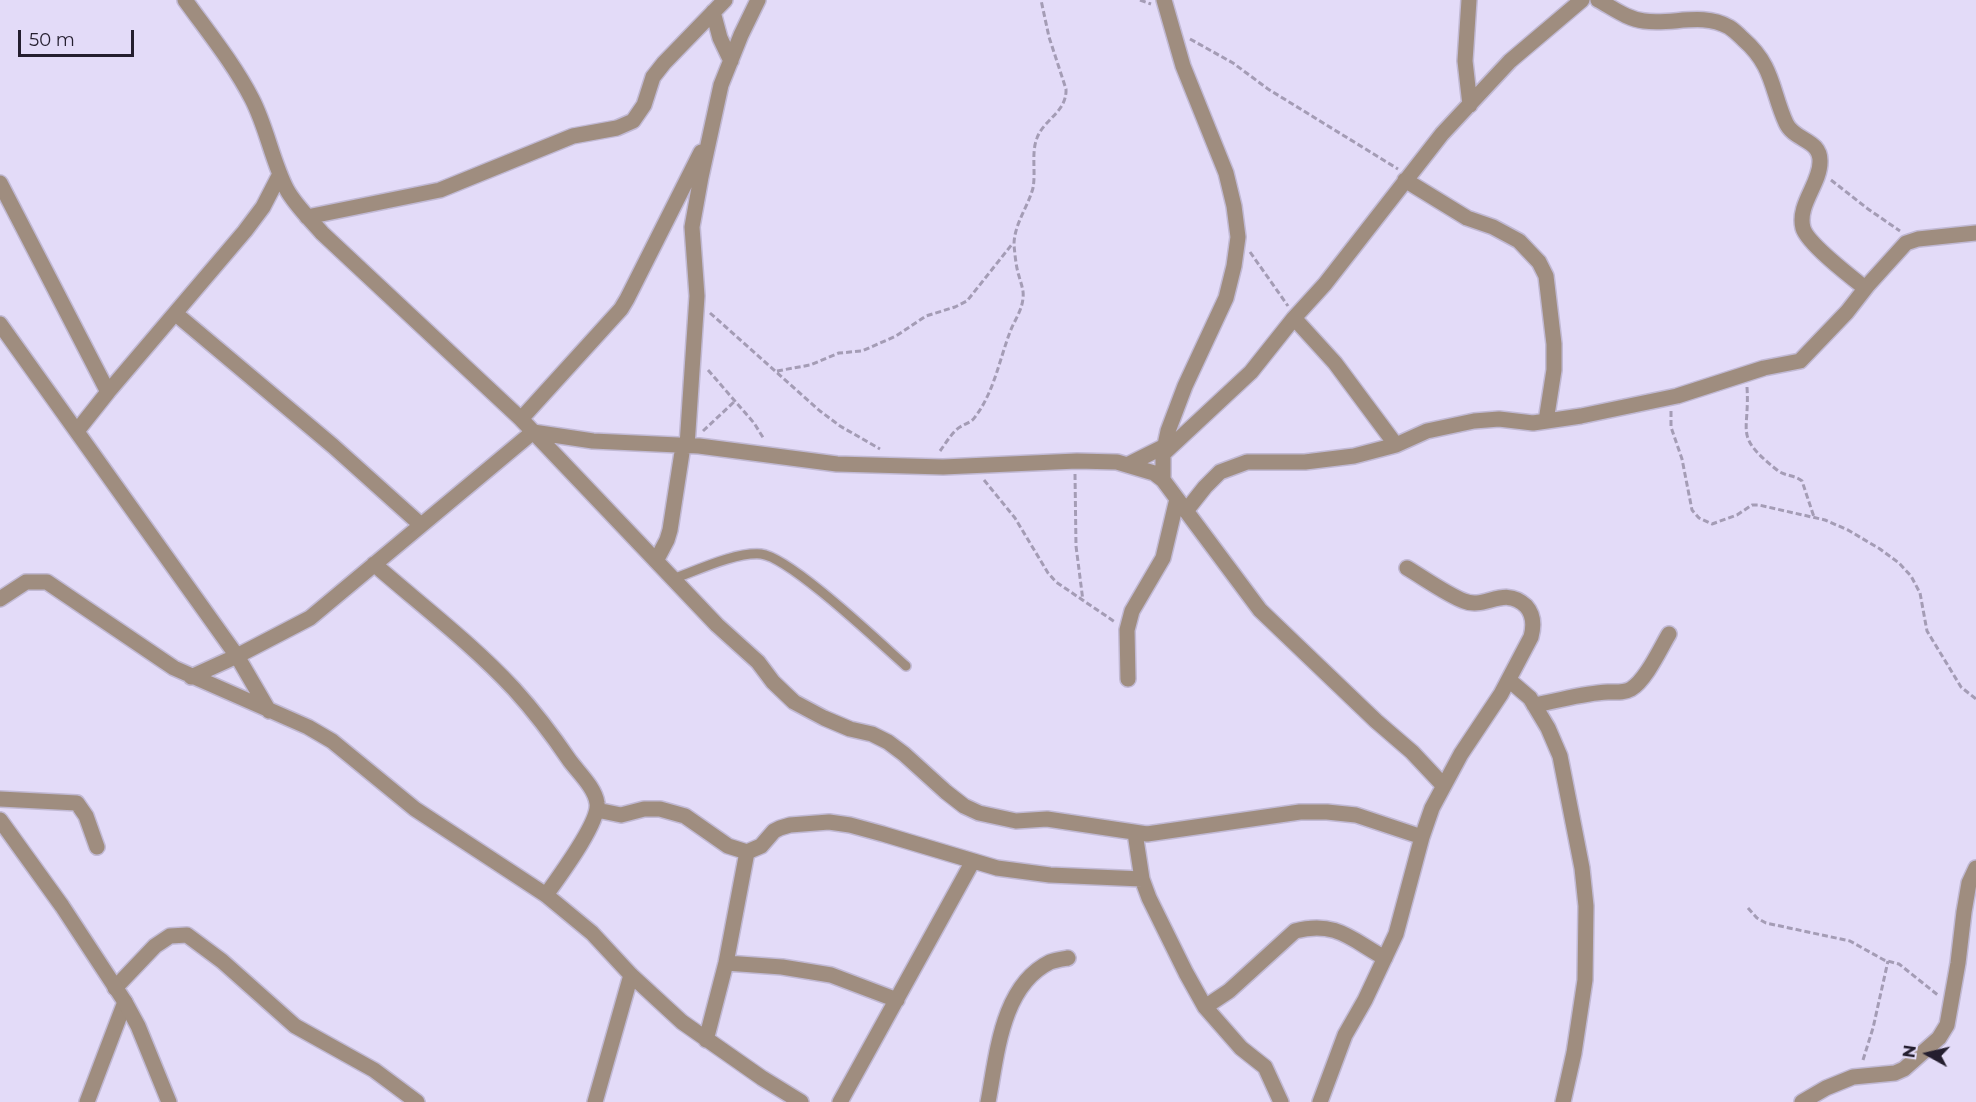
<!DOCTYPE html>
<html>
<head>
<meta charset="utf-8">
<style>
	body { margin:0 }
	#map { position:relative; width:1976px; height:1102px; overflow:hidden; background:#e3dbf8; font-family:Montserrat,sans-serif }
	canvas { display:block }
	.north { position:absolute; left:1898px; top:1024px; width:60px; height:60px; -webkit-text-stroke:4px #e3dbf8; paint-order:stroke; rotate:278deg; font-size:16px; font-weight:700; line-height:24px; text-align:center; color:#241e2f }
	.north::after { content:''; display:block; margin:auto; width:21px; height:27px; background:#241e2f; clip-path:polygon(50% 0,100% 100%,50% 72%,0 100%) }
	.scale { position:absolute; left:18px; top:30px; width:116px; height:27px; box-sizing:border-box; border:3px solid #241e2f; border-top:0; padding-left:8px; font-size:18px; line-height:21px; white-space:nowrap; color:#241e2f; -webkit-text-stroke:4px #e3dbf8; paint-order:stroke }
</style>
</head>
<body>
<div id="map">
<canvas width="1976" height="1102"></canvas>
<div class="north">N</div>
<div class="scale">50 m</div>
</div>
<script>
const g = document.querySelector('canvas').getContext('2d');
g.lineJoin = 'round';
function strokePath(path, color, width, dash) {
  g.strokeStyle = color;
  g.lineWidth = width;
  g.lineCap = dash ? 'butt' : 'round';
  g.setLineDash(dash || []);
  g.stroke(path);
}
const path = new Path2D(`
	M1140 0 1151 4
	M1190 39 1233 63 1268 89 1398 169
	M1831 180 1868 209 1900 231
	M1250 252 1288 306
	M710 313 820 411 840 426 880 449
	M708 370 754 423 764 439
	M777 371 810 365 839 353 862 351 896 336 926 316 955 307 967 301 1013 243
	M1747 387C1750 434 1733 435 1777 470 1784 476 1795 475 1802 481L1814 517
	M1671 411V427L1682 459 1692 510 1699 518 1712 524 1737 515 1752 505H1759L1825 520 1848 530 1880 549 1899 563 1911 576 1920 593 1927 631 1961 687 1976 699
	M703 431 735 401
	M940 451C946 443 952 432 960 427 966 423 971 423 975 417 994 392 999 361 1010 332 1014 321 1022 311 1023 298 1024 290 1021 284 1019 276 1016 267 1015 255 1014 245 1014 224 1028 207 1033 188 1036 172 1031 153 1037 138 1044 119 1067 112 1066 89L1049 37 1041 0
	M1075 474 1076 546 1083 601
	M984 480 1015 518 1048 573 1056 582 1115 622
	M1748 908 1757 918 1766 923 1850 941 1884 960 1899 964 1939 996
	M1863 1060 1873 1028 1888 961`);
const service = new Path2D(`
	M673 579C698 570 735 552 761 554 790 557 881 644 906 666`);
const minor = new Path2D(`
	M185 0C208 32 234 64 252 99 267 128 272 161 287 190 296 206 310 219 322 233L521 419 717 625 758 662 773 682 794 702 824 718 850 729 872 734 888 742 904 754 946 792 964 806 979 813 1016 821 1047 819 1147 834 1300 812H1327L1356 815 1422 837
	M1469 0 1465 61 1470 105
	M1598 0C1613 8 1627 19 1644 21 1673 25 1702 12 1729 27 1734 30 1739 35 1743 39 1774 66 1771 90 1786 123 1794 141 1821 139 1820 162 1820 184 1797 205 1803 228 1807 243 1851 277 1865 288
	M713 12 720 38 731 61
	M1405 180 1467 218 1493 227 1519 241 1539 262 1546 276 1554 344V370L1546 421
	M0 183 108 392
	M307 217 440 190 573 136 617 128 633 121 644 105 653 77 664 63 725 0
	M176 314 333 446 421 525
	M1294 318 1335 363 1396 445
	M0 324 237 656 269 711
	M521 419 621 309 627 299 701 152
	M77 431 108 392 245 231 263 207 280 174
	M687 446 697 296 692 227 701 177 721 85 741 35 758 0
	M1163 454 1251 372 1294 318 1325 284 1442 134 1510 61 1582 0
	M1127 465 1165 446
	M1163 480V454L1168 431 1185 386 1226 298 1234 266 1238 237 1234 206 1226 173 1183 66 1164 0
	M1186 511 1205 487 1220 472 1247 462H1305L1354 456 1396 445 1427 431 1474 421 1499 419 1533 423 1581 416 1677 396 1764 368 1800 361 1847 312 1868 285 1906 243 1918 239 1976 233
	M656 561 667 540 670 530 683 446
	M374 564C421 605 471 643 514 689 534 711 553 736 570 761 579 773 595 788 597 803 600 822 558 878 546 895
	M0 599 26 582H47L174 668 308 727 332 741 415 809 546 895 592 933 631 975 682 1022 762 1078 801 1102
	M191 677 237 656 310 618 533 432 593 441 699 446 837 464 943 467 1077 461 1117 462 1154 473 1163 480 1260 610 1376 721 1412 752 1443 785
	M1128 679 1127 630 1132 611 1163 558 1177 499
	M1509 680 1530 698 1548 728 1560 756 1582 868 1586 906 1585 980 1574 1053 1563 1102
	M1534 705C1559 701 1582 693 1608 692 1616 692 1624 693 1631 689 1646 680 1660 649 1669 634
	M0 799 77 803 86 816 97 847
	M597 810 621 815 644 809H660L685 816 728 846 747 852 761 846 774 831 780 828 790 825 829 822 850 825 883 834 997 868 1050 875 1142 879
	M1135 833 1142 879 1149 898 1186 973 1205 1007 1241 1048 1265 1067 1281 1102
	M726 963 782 967 831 975 897 1000
	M115 988 155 946 170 936 187 935 222 961 295 1026 374 1070 417 1102
	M1205 1007 1229 991 1295 931C1336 920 1352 940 1385 958
	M706 1040 726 963 747 852
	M87 1102 125 1002
	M595 1102 631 975
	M840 1102 973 861
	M988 1102C997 1056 1001 986 1050 962 1055 960 1062 959 1068 958
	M1320 1102 1345 1035 1365 1000 1396 934 1422 837 1432 808 1461 754 1501 694 1531 637C1534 626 1534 615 1526 606 1504 585 1485 610 1464 601 1446 594 1424 578 1407 568
	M1802 1102 1826 1088 1853 1077 1895 1073 1904 1069 1939 1038 1947 1025 1958 963 1964 912 1969 883 1976 868`);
const tertiary = new Path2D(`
	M0 820 62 906 125 1002 138 1026 169 1102`);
strokePath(service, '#c1b9d4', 12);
strokePath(minor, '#c1b9d4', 18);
strokePath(tertiary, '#c1b9d4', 18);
strokePath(path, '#a49cb5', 3, [6, 3]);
strokePath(service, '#9f8d7f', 9);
strokePath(minor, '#9f8d7f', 15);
strokePath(tertiary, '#9f8d7f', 15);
</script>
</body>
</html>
